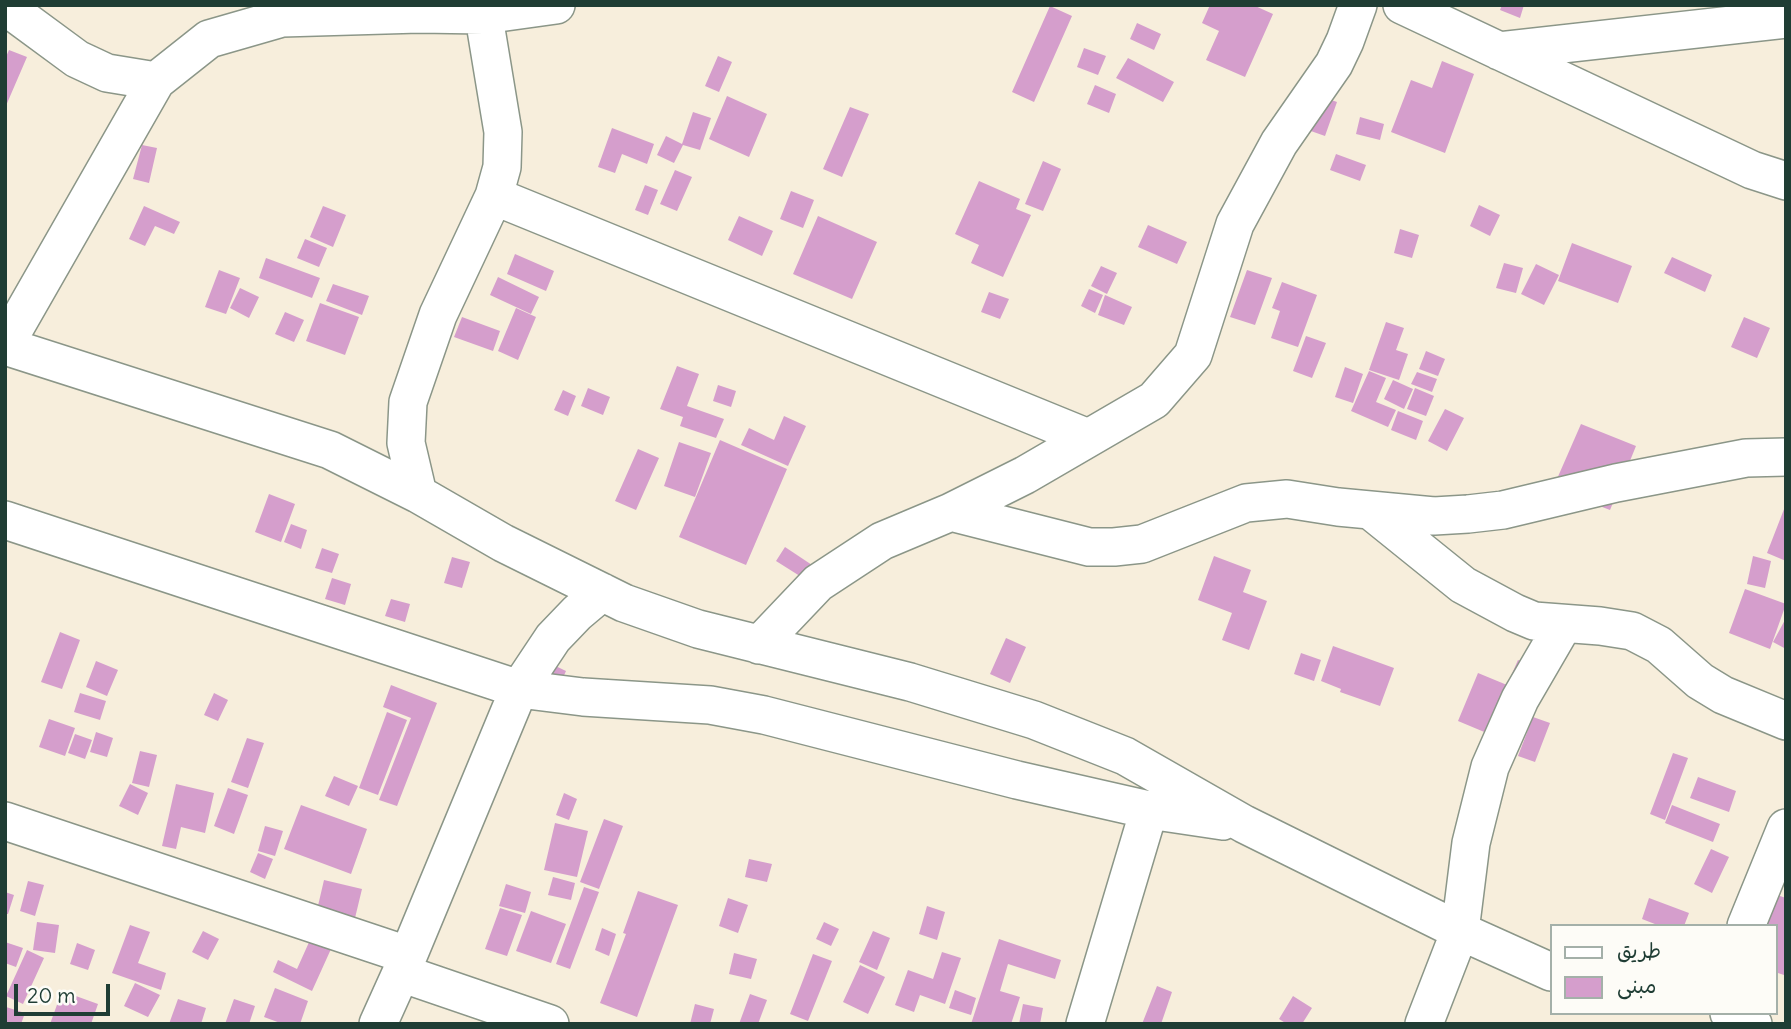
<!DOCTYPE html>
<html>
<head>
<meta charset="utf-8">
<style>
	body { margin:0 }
	#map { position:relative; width:1791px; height:1029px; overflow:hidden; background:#f7eedc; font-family:Delius,"Playpen Sans Arabic",sans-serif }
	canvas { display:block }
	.frame { position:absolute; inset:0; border:7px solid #1f3d34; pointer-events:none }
	.legend { position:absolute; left:1550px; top:924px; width:228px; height:91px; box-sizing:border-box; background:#fdfcf7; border:2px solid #a4b0a9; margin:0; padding:9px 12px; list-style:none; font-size:21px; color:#1f3d34 }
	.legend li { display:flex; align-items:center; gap:14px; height:35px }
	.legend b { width:35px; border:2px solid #a4b0a9 }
	.scale { position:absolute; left:14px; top:984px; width:96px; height:32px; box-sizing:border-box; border:4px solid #1f3d34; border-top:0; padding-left:9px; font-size:21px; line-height:24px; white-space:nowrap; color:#1f3d34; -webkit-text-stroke:5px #fdfcf7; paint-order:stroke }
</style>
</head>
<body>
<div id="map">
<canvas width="1791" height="1029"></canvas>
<div class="frame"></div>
<ul class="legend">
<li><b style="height:9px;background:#fff"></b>طريق</li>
<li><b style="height:19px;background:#d59ecc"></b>مبنى</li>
</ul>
<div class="scale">20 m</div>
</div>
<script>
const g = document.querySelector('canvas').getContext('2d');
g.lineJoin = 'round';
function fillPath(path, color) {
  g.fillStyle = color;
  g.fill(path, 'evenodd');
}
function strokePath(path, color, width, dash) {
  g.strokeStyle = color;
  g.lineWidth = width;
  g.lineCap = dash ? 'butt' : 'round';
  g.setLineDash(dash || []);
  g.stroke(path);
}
const building = new Path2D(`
	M1210 5H1253L1273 14 1245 77 1206 60 1219 31 1202 23Z
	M1502 5H1524L1520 18 1500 10Z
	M1050 6 1072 16 1034 102 1012 92Z
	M1137 23 1161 34 1154 50 1130 39Z
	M1084 48 1106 56 1098 75 1077 67Z
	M9 50 27 57 5 108V59Z
	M718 56 732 62 719 92 705 86Z
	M1128 58 1174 82 1163 102 1116 78Z
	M1442 61 1474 74 1445 153 1391 132 1411 80 1432 88Z
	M1095 85 1116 94 1109 113 1087 104Z
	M727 96 767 114 749 157 709 139Z
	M1320 96 1337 102 1325 136 1308 130Z
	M850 107 869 114 842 177 823 169Z
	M693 112 711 118 700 150 683 145 674 163 657 155 666 136 682 144Z
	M1360 117 1384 124 1380 140 1356 134Z
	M612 128 654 144 647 164 622 154 615 173 598 167Z
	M142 145 157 148 149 183 133 179Z
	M1336 154 1366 165 1360 181 1330 170Z
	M1043 161 1061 169 1043 211 1025 204Z
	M675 170 692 177 677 211 660 204Z
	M979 181 1020 199 1016 209 1031 215 1003 277 971 263 979 245 955 234Z
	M645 185 658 190 648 215 635 210Z
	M791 191 814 200 803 228 780 219Z
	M1479 205 1500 215 1490 236 1470 226Z
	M144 206 180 222 174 234 155 226 145 246 129 239Z
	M323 206 346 215 333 247 310 237Z
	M739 216 773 231 762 256 728 240Z
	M818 216 877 242 852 299 793 274Z
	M1148 225 1187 242 1177 264 1138 247Z
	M1400 229 1419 235 1412 258 1394 253Z
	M305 239 327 248 319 267 297 258Z
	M1572 243 1632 266 1618 303 1558 281Z
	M515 254 554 271 546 291 507 274Z
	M1672 257 1712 275 1705 292 1664 273Z
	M266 258 320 278 312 298 259 278Z
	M1504 263 1523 268 1516 293 1496 288Z
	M1536 264 1559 275 1544 305 1521 294Z
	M1101 266 1117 273 1107 294 1091 286Z
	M219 270 240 278 226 314 205 307Z
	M1247 270 1272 278 1255 325 1230 317Z
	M498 277 539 297 531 314 490 295Z
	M1282 282 1317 295 1298 347 1271 338 1280 311 1272 308Z
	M333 284 369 296 362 315 326 301Z
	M240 288 259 297 249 318 230 308Z
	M1089 289 1103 295 1095 313 1081 306Z
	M989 292 1009 299 1000 319 981 312Z
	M1105 295 1132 307 1124 325 1098 315Z
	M320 303 359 317 345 355 306 341Z
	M516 308 536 317 518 360 498 351Z
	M285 312 304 320 294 342 275 334Z
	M462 317 500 331 493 351 454 337Z
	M1744 317 1770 328 1757 358 1731 347Z
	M1386 322 1404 328 1396 350 1408 354 1399 380 1369 370Z
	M1306 336 1326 343 1312 378 1293 371Z
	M1426 351 1445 359 1438 376 1419 369Z
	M677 366 699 374 687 406 724 419 716 438 680 426 683 417 660 409Z
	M1345 367 1363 374 1353 403 1335 397Z
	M1369 371 1386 378 1376 402 1396 410 1388 427 1351 411Z
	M1417 372 1437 379 1432 392 1411 384Z
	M1393 380 1413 389 1404 409 1384 399Z
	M718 385 736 391 731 407 713 401Z
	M588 388 610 397 603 415 581 406Z
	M1415 388 1434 396 1426 416 1407 409Z
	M563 390 576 396 568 416 554 410Z
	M1445 409 1464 418 1447 451 1428 441Z
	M1398 411 1423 421 1416 440 1391 430Z
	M784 416 806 426 788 466 741 445 749 428 774 440Z
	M1581 424 1636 446 1610 510 1553 488Z
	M720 440 787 469 746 565 679 537Z
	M679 442 711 453 695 497 664 486Z
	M638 449 659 458 636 510 615 501Z
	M269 494 295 504 281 542 255 532Z
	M1786 504V561L1767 553Z
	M291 524 307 530 301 549 284 542Z
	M785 547 812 565 803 578 776 561Z
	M322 548 339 554 332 573 315 568Z
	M1214 556 1251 570 1243 592 1267 601 1249 650 1222 640 1232 613 1198 600Z
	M1753 556 1771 561 1765 588 1747 584Z
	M452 557 470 562 462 588 444 583Z
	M332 578 351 584 345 605 325 599Z
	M1745 589 1786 604 1770 649 1729 633Z
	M391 599 410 604 405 622 385 616Z
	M1786 618V649L1773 642Z
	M60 632 80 640 62 689 41 682Z
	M1006 638 1026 647 1010 683 990 674Z
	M1333 646 1394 668 1380 706 1340 692 1341 689 1321 681Z
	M1301 653 1321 660 1314 681 1294 674Z
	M543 660 566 671 561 682 537 671Z
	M1518 660 1544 671 1513 744 1458 721 1478 673 1507 685Z
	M96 661 118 670 107 696 86 687Z
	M391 685 437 703 397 806 379 800 411 718 383 707Z
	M80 693 106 701 100 720 74 712Z
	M214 693 228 700 218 721 204 715Z
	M387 712 407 720 378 795 359 788Z
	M1533 717 1550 723 1535 762 1518 756Z
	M49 719 75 728 65 756 39 747Z
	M96 732 113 738 107 757 90 752Z
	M75 734 92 740 85 759 68 753Z
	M247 738 264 743 248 788 231 782Z
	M140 751 157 755 149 787 132 783Z
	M1673 753 1688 758 1665 820 1650 814Z
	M334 776 358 786 349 806 325 796Z
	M1698 777 1736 791 1729 812 1690 798Z
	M130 784 148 793 138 815 119 806Z
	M176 784 214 793 205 833 181 827 176 849 162 846Z
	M228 788 248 795 234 834 214 826Z
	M564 793 577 799 569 820 556 815Z
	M301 805 367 829 351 874 284 849Z
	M1672 805 1720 824 1713 842 1665 823Z
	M604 819 623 826 599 889 580 882Z
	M555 823 588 831 577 877 544 870Z
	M265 826 283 831 275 856 258 851Z
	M1711 849 1729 857 1712 893 1694 884Z
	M258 853 273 859 265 879 250 872Z
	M749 859 772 864 767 882 745 877Z
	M553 877 575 883 571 900 548 895Z
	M324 880 362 889 355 918 317 910Z
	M28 881 44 885 35 916 20 911Z
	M506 884 531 892 525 913 499 906Z
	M584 887 599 892 570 969 556 964Z
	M638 891 678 905 637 1017 600 1003 626 934 623 933Z
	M5 892 14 895 8 914H5Z
	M1768 892 1786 898 1784 975 1775 972V926H1756Z
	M728 898 748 905 738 933 719 926Z
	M1649 898 1689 913 1684 926H1660L1642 919Z
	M927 906 945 912 937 940 919 934Z
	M500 908 522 915 507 956 485 949Z
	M531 911 566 924 551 963 516 951Z
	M37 922 59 925 55 953 33 950Z
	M824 922 839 929 831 946 816 939Z
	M130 925 150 932 138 963 166 973 161 990 112 973Z
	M602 928 616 934 609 956 595 950Z
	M203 931 219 939 208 960 192 952Z
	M873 931 890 938 877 970 859 962Z
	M999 939 1061 960 1055 979 1008 964 1000 991 1020 997 1011 1024H971Z
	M310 940 331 949 312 991 273 972 278 960 297 969Z
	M5 942 23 948 16 967 5 963Z
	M77 943 95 950 88 970 70 964Z
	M27 950 44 958 23 1004 6 996Z
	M942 952 961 958 945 1004 920 995 914 1012 895 1005 908 970 933 979Z
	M734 953 757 959 751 979 729 974Z
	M813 954 832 961 808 1021 790 1014Z
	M860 965 885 977 868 1014 843 1002Z
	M135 983 160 995 148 1017 124 1006Z
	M1157 986 1172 992 1161 1024H1142Z
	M275 988 308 1001 300 1024H283L264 1017Z
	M955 990 976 998 971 1015 949 1008Z
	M62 991 98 1004 91 1024H50Z
	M750 994 767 1000 758 1024H739Z
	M1293 996 1312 1008 1302 1024H1287L1279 1019Z
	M178 999 206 1008 201 1024H169Z
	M234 999 255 1006 249 1024H225Z
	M695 1004 714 1009 710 1024H690Z
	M1023 1004 1043 1008 1040 1024H1019Z
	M6 1007 25 1013 21 1024H5Z`);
const street = new Path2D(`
	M1402 5 1752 170 1786 181
	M5 6 77 59 107 73 156 81
	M1499 51 1786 19
	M494 196 1088 438
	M5 345 156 81 209 39 282 18 419 14 484 15 556 5
	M5 346 330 450 418 494 503 543 624 603 698 629 910 682 1034 720 1125 756 1244 824 1460 931 1551 972
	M418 494 406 443 408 402 438 315 494 196 502 167 503 132 482 5
	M1370 510 1463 585 1515 613 1534 621 1600 626 1632 631 1659 645 1700 681 1723 695 1786 721
	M951 512 1089 547H1114L1142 544 1246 503 1287 499 1338 507 1434 516 1468 514 1503 510 1616 483 1746 458 1786 457
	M5 520 519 689 583 697 710 705 764 715 1017 780 1149 810 1223 821
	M759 645 818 583 882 541 951 512 1025 475 1154 400 1193 355 1235 224 1279 143 1334 64 1345 41 1358 5
	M5 821 407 955
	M1746 926 1786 828
	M401 973 550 1024
	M1729 1013 1753 1024
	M378 1024 401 973 519 689 553 638 577 613 602 592
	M1085 1024 1149 810
	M1424 1024 1460 931 1471 843 1490 767 1520 699 1563 625`);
fillPath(building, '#d59ecc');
strokePath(street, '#8b9688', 40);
strokePath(street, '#fff', 37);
</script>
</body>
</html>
